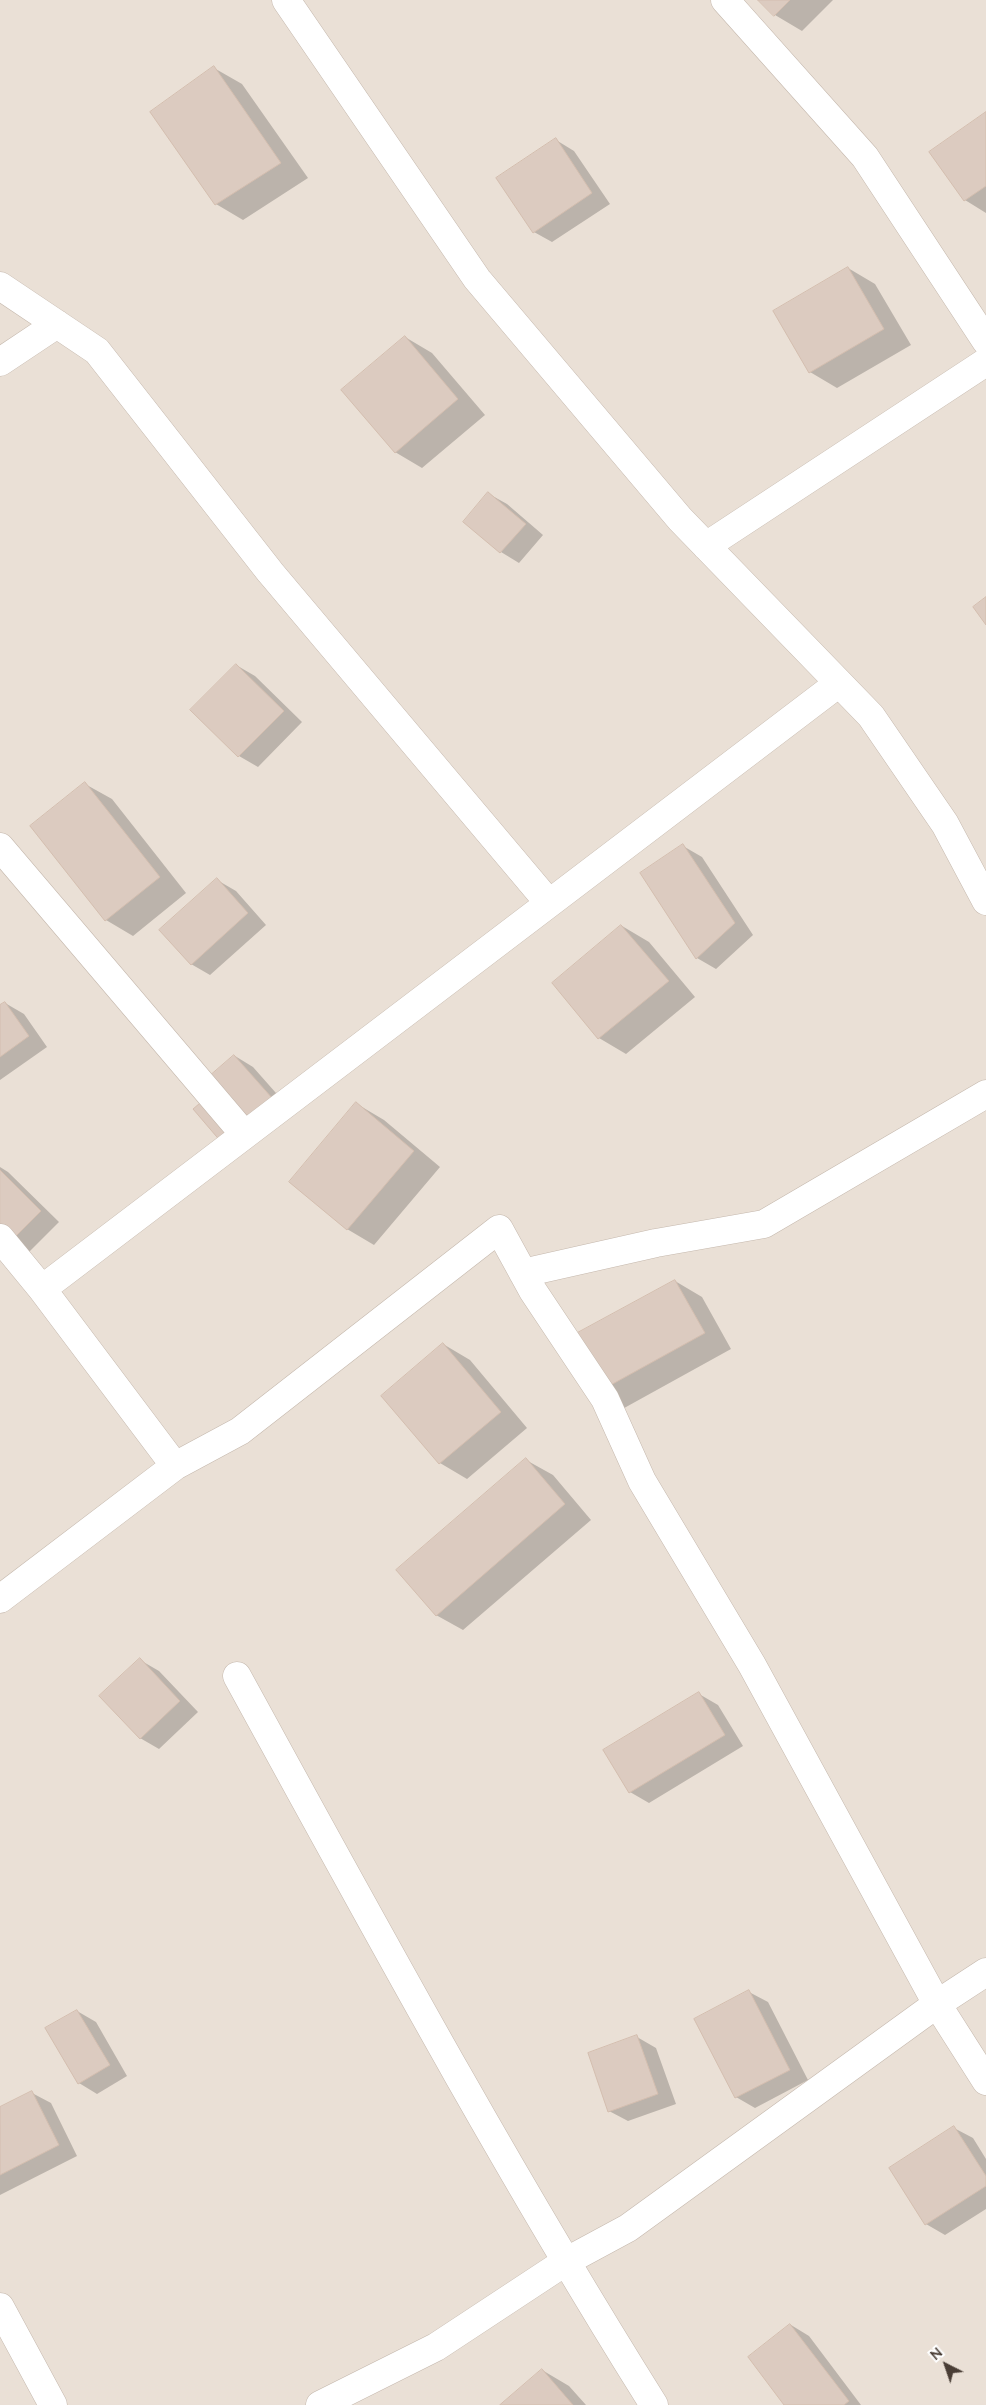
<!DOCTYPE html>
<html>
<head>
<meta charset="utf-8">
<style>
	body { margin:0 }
	#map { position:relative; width:986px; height:2405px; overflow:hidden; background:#f6efe9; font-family:Mulish,sans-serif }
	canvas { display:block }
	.north { position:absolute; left:921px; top:2340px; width:50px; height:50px; -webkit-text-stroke:4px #fff; paint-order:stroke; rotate:319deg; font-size:14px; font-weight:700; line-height:20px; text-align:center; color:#4a3e36 }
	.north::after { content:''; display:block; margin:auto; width:18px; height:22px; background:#4a3e36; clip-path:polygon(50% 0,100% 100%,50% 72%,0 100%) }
</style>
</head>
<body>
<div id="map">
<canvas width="986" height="2405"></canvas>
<div class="north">N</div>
</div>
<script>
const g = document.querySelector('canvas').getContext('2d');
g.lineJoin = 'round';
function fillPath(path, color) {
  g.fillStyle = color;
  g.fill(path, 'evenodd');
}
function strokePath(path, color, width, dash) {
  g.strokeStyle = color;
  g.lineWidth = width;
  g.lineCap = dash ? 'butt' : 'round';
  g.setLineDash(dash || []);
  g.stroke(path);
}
const residential = new Path2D(`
	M0 0H986V2405H0Z`);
const shadow = new Path2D(`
	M759 0H833L802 31 775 15Z
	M214 68 242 84 308 178 243 220 216 204Z
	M986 113V213L965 200 931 152Z
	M556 140 574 151 610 204 552 242 534 232Z
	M848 268 875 284 911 345 837 388 810 372Z
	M405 337 432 353 485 415 422 468 395 452Z
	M489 494 507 504 543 535 519 563 501 552Z
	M236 665 255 676 302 722 258 767 239 756 192 710Z
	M85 784 112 799 186 893 133 936 106 920Z
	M683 846 702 857 753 935 716 969 697 958 642 873Z
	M217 880 236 891 266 925 210 975 191 964Z
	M622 926 649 942 695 997 626 1054 599 1038 554 983Z
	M5 1003 24 1014 47 1047 0 1080V1007Z
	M235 1056 253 1067 291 1110 215 1092Z
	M357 1104 384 1120 440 1167 374 1245 347 1229Z
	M0 1167 8 1172 59 1222 19 1262 0 1251Z
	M675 1281 702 1297 731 1349 617 1412 590 1396Z
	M443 1344 470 1360 527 1428 467 1479 440 1463Z
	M526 1460 553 1475 591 1520 463 1630 436 1615Z
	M140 1660 159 1671 198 1712 159 1749 140 1738Z
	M699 1694 718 1705 743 1746 649 1803 630 1792Z
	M749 1992 768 2002 808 2080 755 2108 736 2097Z
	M77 2011 96 2022 127 2076 97 2094 79 2083Z
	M637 2037 656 2048 676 2104 628 2121 609 2111Z
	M32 2093 51 2103 77 2156 0 2195V2109Z
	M954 2128 973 2138 986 2159V2209L945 2235 926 2224Z
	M791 2325 809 2336 861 2405H786Z
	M542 2370 569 2386 586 2405H502Z`);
const building = new Path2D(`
	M758 0H790L774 16Z
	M214 66 281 163 215 205 150 112Z
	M986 112V186L964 201 929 152Z
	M556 138 592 193 533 233 496 178Z
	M848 267 884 329 809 373 773 311Z
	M405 336 458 399 395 453 341 390Z
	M488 492 526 524 500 553 463 522Z
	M986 597V625L973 607Z
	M236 664 284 711 238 757 190 710Z
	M85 782 160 877 105 921 30 826Z
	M683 844 735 923 696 959 640 873Z
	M217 878 248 913 191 965 159 930Z
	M621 925 669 981 598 1039 552 983Z
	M5 1002 29 1036 0 1057V1005Z
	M234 1055 273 1099 222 1143 193 1109 213 1092 204 1081Z
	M356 1102 414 1151 347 1230 289 1182Z
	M0 1170 41 1211 0 1252Z
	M675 1280 705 1333 589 1397 559 1343Z
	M443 1343 501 1412 439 1464 381 1396Z
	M526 1458 565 1504 436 1616 396 1570Z
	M140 1658 180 1701 140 1739 99 1696Z
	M699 1692 725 1735 629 1793 603 1750Z
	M749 1990 790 2070 735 2098 694 2019Z
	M77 2010 110 2065 78 2084 45 2028Z
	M637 2035 658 2094 608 2112 588 2053Z
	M32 2091 59 2145 0 2175V2107Z
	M954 2126 986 2176V2186L925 2225 889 2168Z
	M790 2324 849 2401 844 2405H784L748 2357Z
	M542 2369 573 2405H500Z`);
const minor = new Path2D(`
	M286 0 477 279 680 519 871 716 945 824 986 901
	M725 0 865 157 986 341
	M0 286 97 351 270 572 549 903
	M0 362 57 324
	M706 546 986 362
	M0 847 244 1134
	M0 1238 42 1289 175 1466
	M523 1273 656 1243 764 1224 986 1094
	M42 1289 839 683
	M0 1599 175 1466 240 1431 499 1229 533 1291 605 1399 642 1481 752 1665 937 2004 986 2081
	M237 1676C372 1922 505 2168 654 2405
	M0 2307 53 2405
	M320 2405 436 2347 565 2262 628 2228 937 2004 986 1972`);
fillPath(residential, '#eae0d6');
fillPath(shadow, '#0003');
fillPath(building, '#dccbc0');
strokePath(building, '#d4beaf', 1);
strokePath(minor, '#c5b8ad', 29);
strokePath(minor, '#fff', 28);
</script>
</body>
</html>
